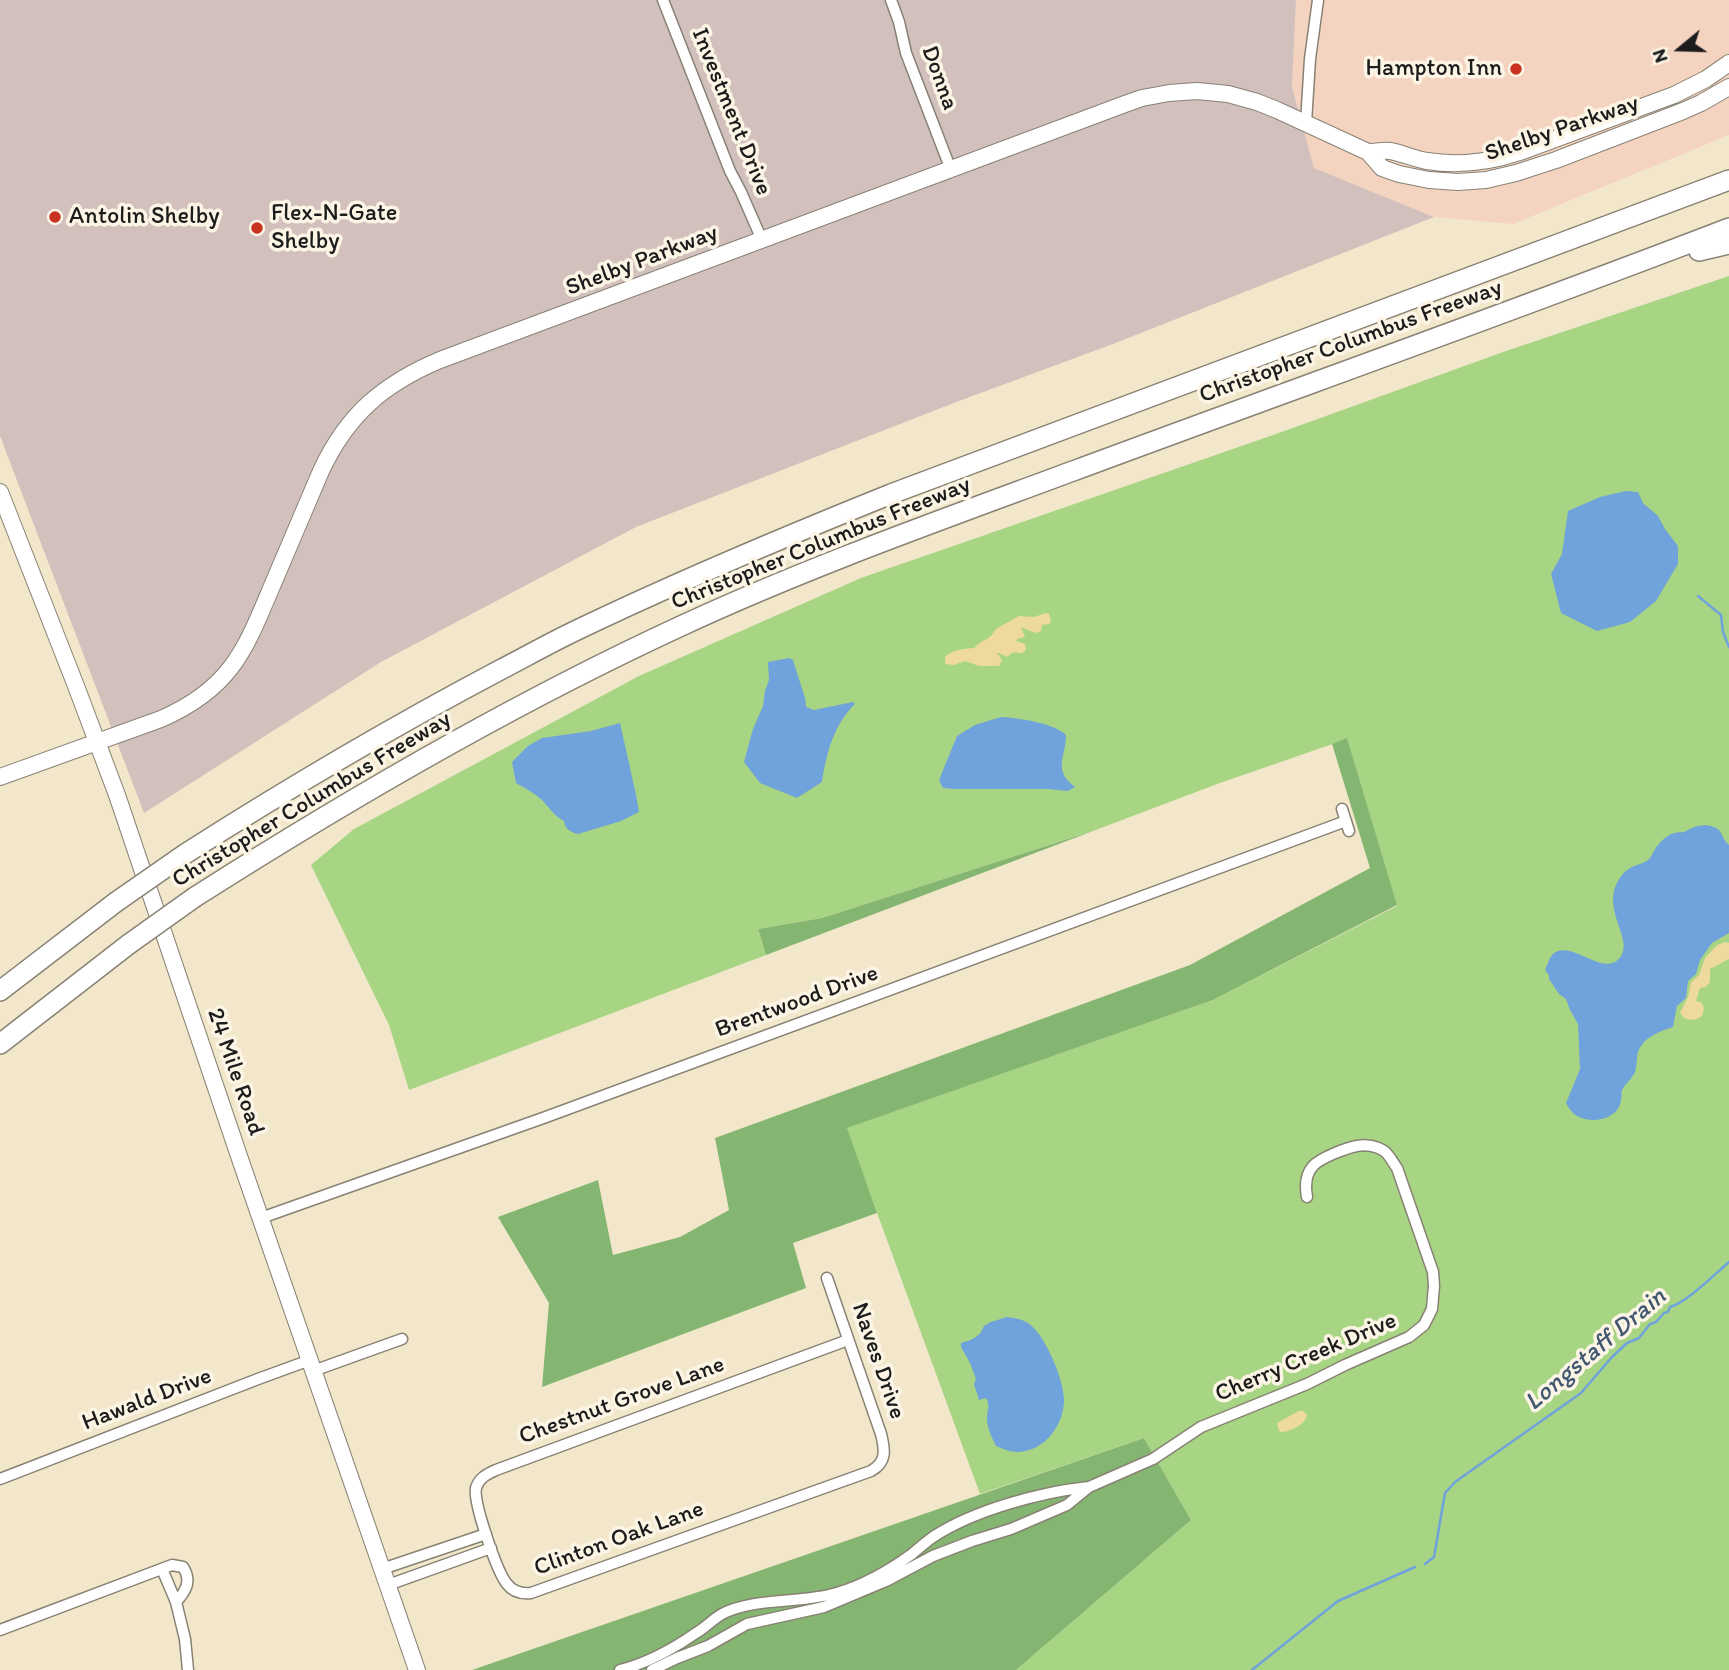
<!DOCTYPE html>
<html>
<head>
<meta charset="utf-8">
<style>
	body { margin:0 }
	#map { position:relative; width:1729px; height:1670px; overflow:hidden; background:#f3e7cb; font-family:Itim,sans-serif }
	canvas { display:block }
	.north { position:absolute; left:1645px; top:14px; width:70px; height:70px; -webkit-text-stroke:5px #fcf5e5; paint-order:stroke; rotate:251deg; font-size:19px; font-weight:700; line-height:28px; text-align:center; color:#1c1c1c }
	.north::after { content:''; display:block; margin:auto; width:24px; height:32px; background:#1c1c1c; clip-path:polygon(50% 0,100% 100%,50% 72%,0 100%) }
</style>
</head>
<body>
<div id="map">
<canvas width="1729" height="1670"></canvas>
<div class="north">N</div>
</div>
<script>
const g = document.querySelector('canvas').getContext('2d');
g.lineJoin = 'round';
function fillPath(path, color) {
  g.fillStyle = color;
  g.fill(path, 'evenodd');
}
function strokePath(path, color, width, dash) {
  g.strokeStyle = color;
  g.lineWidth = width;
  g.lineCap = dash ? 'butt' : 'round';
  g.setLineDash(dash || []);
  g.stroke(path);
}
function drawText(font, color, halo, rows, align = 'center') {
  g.font = font + ' Itim,sans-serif';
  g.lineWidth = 7;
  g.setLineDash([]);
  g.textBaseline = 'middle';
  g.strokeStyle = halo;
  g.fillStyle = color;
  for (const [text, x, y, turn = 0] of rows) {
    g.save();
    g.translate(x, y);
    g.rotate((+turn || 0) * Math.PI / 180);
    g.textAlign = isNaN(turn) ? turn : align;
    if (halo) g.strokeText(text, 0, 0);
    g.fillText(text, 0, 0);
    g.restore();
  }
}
const built = new Path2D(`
	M1296 0H1729V135L1513 224 1434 217 1314 168 1292 87Z`);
const industrial = new Path2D(`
	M0 0H1296L1292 87 1314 168 1434 217 1113 344 959 401 636 527 381 662 144 813 0 436Z`);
const green = new Path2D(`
	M1729 276V1670H1016L1191 1520 1144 1438 980 1494 846 1128 1213 1000 1397 906 1347 739 1220 783 1093 831 822 918 758 929 766 955 409 1090 389 1025 311 865 354 829 639 676 861 578 1276 434 1506 351Z`);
const forest = new Path2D(`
	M1347 738 1397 905 1213 1000 847 1128 877 1213 793 1243 806 1288 542 1387 549 1303 498 1217 598 1180 613 1255 680 1237 729 1210 715 1138 1190 965 1370 868 1332 744Z
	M1093 831 766 955 758 929 822 918Z
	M1144 1438 1191 1520 1016 1670H472Z`);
const sand = new Path2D(`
	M1046 613 1049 614 1051 622 1049 624 1042 625 1041 631 1035 633 1021 627 1025 637 1017 639 1016 641 1025 644 1026 649C1022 656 1018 651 1012 653 1010 654 1009 656 1007 657L999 653H997L1002 660 999 666H979L965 661 954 665 945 664V657C953 649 964 649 974 648L981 642 990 637 996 629 1015 618 1019 616 1034 617Z
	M1725 942 1729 943V959L1710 969V982L1706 987 1700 988 1696 1001 1701 1002 1704 1008 1702 1016 1695 1020 1685 1019 1680 1013 1688 997 1691 982 1699 975 1705 958 1717 945Z
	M1299 1411H1303L1307 1415C1305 1425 1291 1431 1282 1432L1279 1431 1277 1423Z`);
const water = new Path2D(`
	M1626 491 1638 492 1643 503 1658 516 1665 529 1678 546V564L1656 601 1630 622 1597 631 1561 613 1551 574 1562 554 1568 511 1600 497Z
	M789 658 793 660 805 698 806 707 814 710 853 702 855 704C834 724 826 754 822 782L797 798 760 783 744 762 753 729 763 706 765 691 769 680 768 662Z
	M1001 717C1018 718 1054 723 1066 735 1066 757 1052 770 1075 787L1068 791 1047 789H955L943 788 939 780 957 736 975 725Z
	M620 723 636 795 639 812 621 821 578 834C570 832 565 829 564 821 554 816 549 807 542 800 534 793 525 788 516 783L512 762 528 746 542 738 591 731Z
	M1705 825C1726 828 1718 835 1729 845V933L1712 943 1700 960 1696 974 1688 981 1686 998 1677 1006 1673 1027C1662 1031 1648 1035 1641 1046 1635 1054 1638 1063 1635 1072 1632 1079 1625 1084 1622 1090 1621 1093 1622 1097 1621 1101 1618 1115 1605 1120 1592 1120 1579 1119 1572 1115 1566 1103L1580 1069 1578 1024 1570 1010 1566 999 1559 994 1549 979V975L1545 970C1547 965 1549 959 1552 955 1570 936 1605 981 1621 956 1634 938 1597 906 1622 875 1632 863 1642 866 1649 859 1653 855 1654 849 1658 845 1662 840 1669 834 1675 833 1681 831 1680 834 1686 831 1694 827 1695 826 1705 825Z
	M1007 1317C1014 1318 1022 1319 1028 1323 1045 1334 1064 1380 1064 1400 1064 1425 1044 1452 1017 1452 1011 1452 1003 1449 996 1446 992 1438 986 1426 987 1416 988 1408 990 1406 986 1398L979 1400 974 1384 976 1379 970 1363 961 1347V1343C972 1340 980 1337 984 1326L991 1322Z`);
const stream = new Path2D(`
	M1698 596 1721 615 1723 632 1729 647
	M1425 1564 1434 1557 1445 1493 1455 1482 1581 1393 1612 1357 1627 1343 1639 1338 1650 1324 1656 1322 1664 1313 1668 1312 1670 1307C1686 1303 1715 1274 1729 1262
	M1252 1670 1338 1601 1415 1567`);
const street = new Path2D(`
	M663 0 730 171 741 192 762 240
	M891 0 899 22 906 53 951 170
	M1306 123 1310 59 1318 0
	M1342 809 1349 831
	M261 1218 546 1117 1346 821
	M827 1278 881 1434C885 1450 887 1462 871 1471L531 1593C521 1594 513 1592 507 1584 497 1572 473 1502 476 1488 479 1478 487 1474 496 1470L848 1340
	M313 1371 402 1339
	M0 1479 258 1379 310 1360
	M162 1569 176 1602 185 1639 188 1670
	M382 1569 486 1534
	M388 1585 491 1548
	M0 1630 172 1565 183 1567C192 1581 186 1591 176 1602
	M620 1670C648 1663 673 1649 696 1633 705 1628 713 1619 722 1614 754 1597 801 1604 837 1593 864 1585 890 1570 912 1554 919 1548 926 1542 933 1537 974 1510 1041 1492 1089 1487
	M652 1670 677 1658 708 1646 747 1624 824 1607 886 1581 933 1556 972 1541 1011 1529 1067 1505 1089 1487 1153 1459 1201 1427 1307 1384 1345 1365 1409 1337 1424 1325 1432 1309 1434 1286 1433 1272 1397 1168C1393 1163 1389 1154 1384 1151 1377 1146 1365 1144 1357 1146 1346 1148 1320 1158 1313 1166 1305 1175 1305 1186 1307 1197`);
const secondary = new Path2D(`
	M1368 152C1375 152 1383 150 1390 151 1402 153 1414 159 1427 161 1459 166 1490 162 1520 152L1674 95 1706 79 1729 63
	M0 492 76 686 117 795 240 1159 417 1670
	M0 777 161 719C234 687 246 647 275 579 290 543 306 507 321 471 347 415 383 384 440 360L1125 104 1142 98 1169 93 1197 91 1228 94 1257 102 1277 110 1368 152 1382 168 1399 174 1429 180 1458 182 1486 180 1516 173 1556 160 1683 111 1701 103 1729 87`);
const highway = new Path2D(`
	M1699 251 1729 244
	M185 854C287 789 392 727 500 670 525 657 550 643 575 631 679 581 784 537 891 494L1729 180
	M195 897C352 797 512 704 681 626 808 567 941 520 1073 471 1291 390 1511 312 1729 228
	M0 991 116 902
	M0 1044 129 944`);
const highwayBridge = new Path2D(`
	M116 902 185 854
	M129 944 195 897`);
const markers = [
	[1516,69,7,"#c8321e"],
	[55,217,7,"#c8321e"],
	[257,228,7,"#c8321e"]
];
const poiNames = [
	["Hampton Inn",1502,69,"right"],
	["Flex-N-Gate",271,214],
	["Shelby",271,242],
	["Antolin Shelby",69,217]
];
const streetNames = [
	["Donna",939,78,70],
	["Investment Drive",731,112,68],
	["Shelby Parkway",1562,129,-19],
	["Shelby Parkway",642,261,-21],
	["Christopher Columbus Freeway",1351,342,-20],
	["Christopher Columbus Freeway",821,544,-22],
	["Christopher Columbus Freeway",312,800,-31],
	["Brentwood Drive",797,1002,-20],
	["24 Mile Road",235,1072,71],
	["Cherry Creek Drive",1306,1358,-23],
	["Naves Drive",878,1361,71],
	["Hawald Drive",147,1400,-21],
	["Chestnut Grove Lane",622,1401,-20],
	["Clinton Oak Lane",619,1539,-20]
];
const waterNames = [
	["Longstaff Drain",1596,1350,-40]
];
fillPath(built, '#f5d3c1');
fillPath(industrial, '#d1c0bc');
fillPath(green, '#a7d583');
fillPath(forest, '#85b671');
fillPath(sand, '#eeda9e');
fillPath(water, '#70a2db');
strokePath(stream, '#70a2db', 2.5);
strokePath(street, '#888274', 13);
strokePath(secondary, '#888274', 18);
strokePath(highway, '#888274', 22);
strokePath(street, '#fff', 10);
strokePath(secondary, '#fff', 16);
strokePath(highway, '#fff', 19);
strokePath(highwayBridge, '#888274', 22, []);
strokePath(highwayBridge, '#fff', 19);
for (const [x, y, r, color] of markers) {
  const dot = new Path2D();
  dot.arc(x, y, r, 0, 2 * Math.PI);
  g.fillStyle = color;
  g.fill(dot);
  strokePath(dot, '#fcf5e5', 2.5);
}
drawText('24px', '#1c1c1c', '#fcf5e5', poiNames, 'left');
drawText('24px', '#1c1c1c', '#fcf5e5', streetNames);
drawText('italic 26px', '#425872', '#fcf5e5', waterNames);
</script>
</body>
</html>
